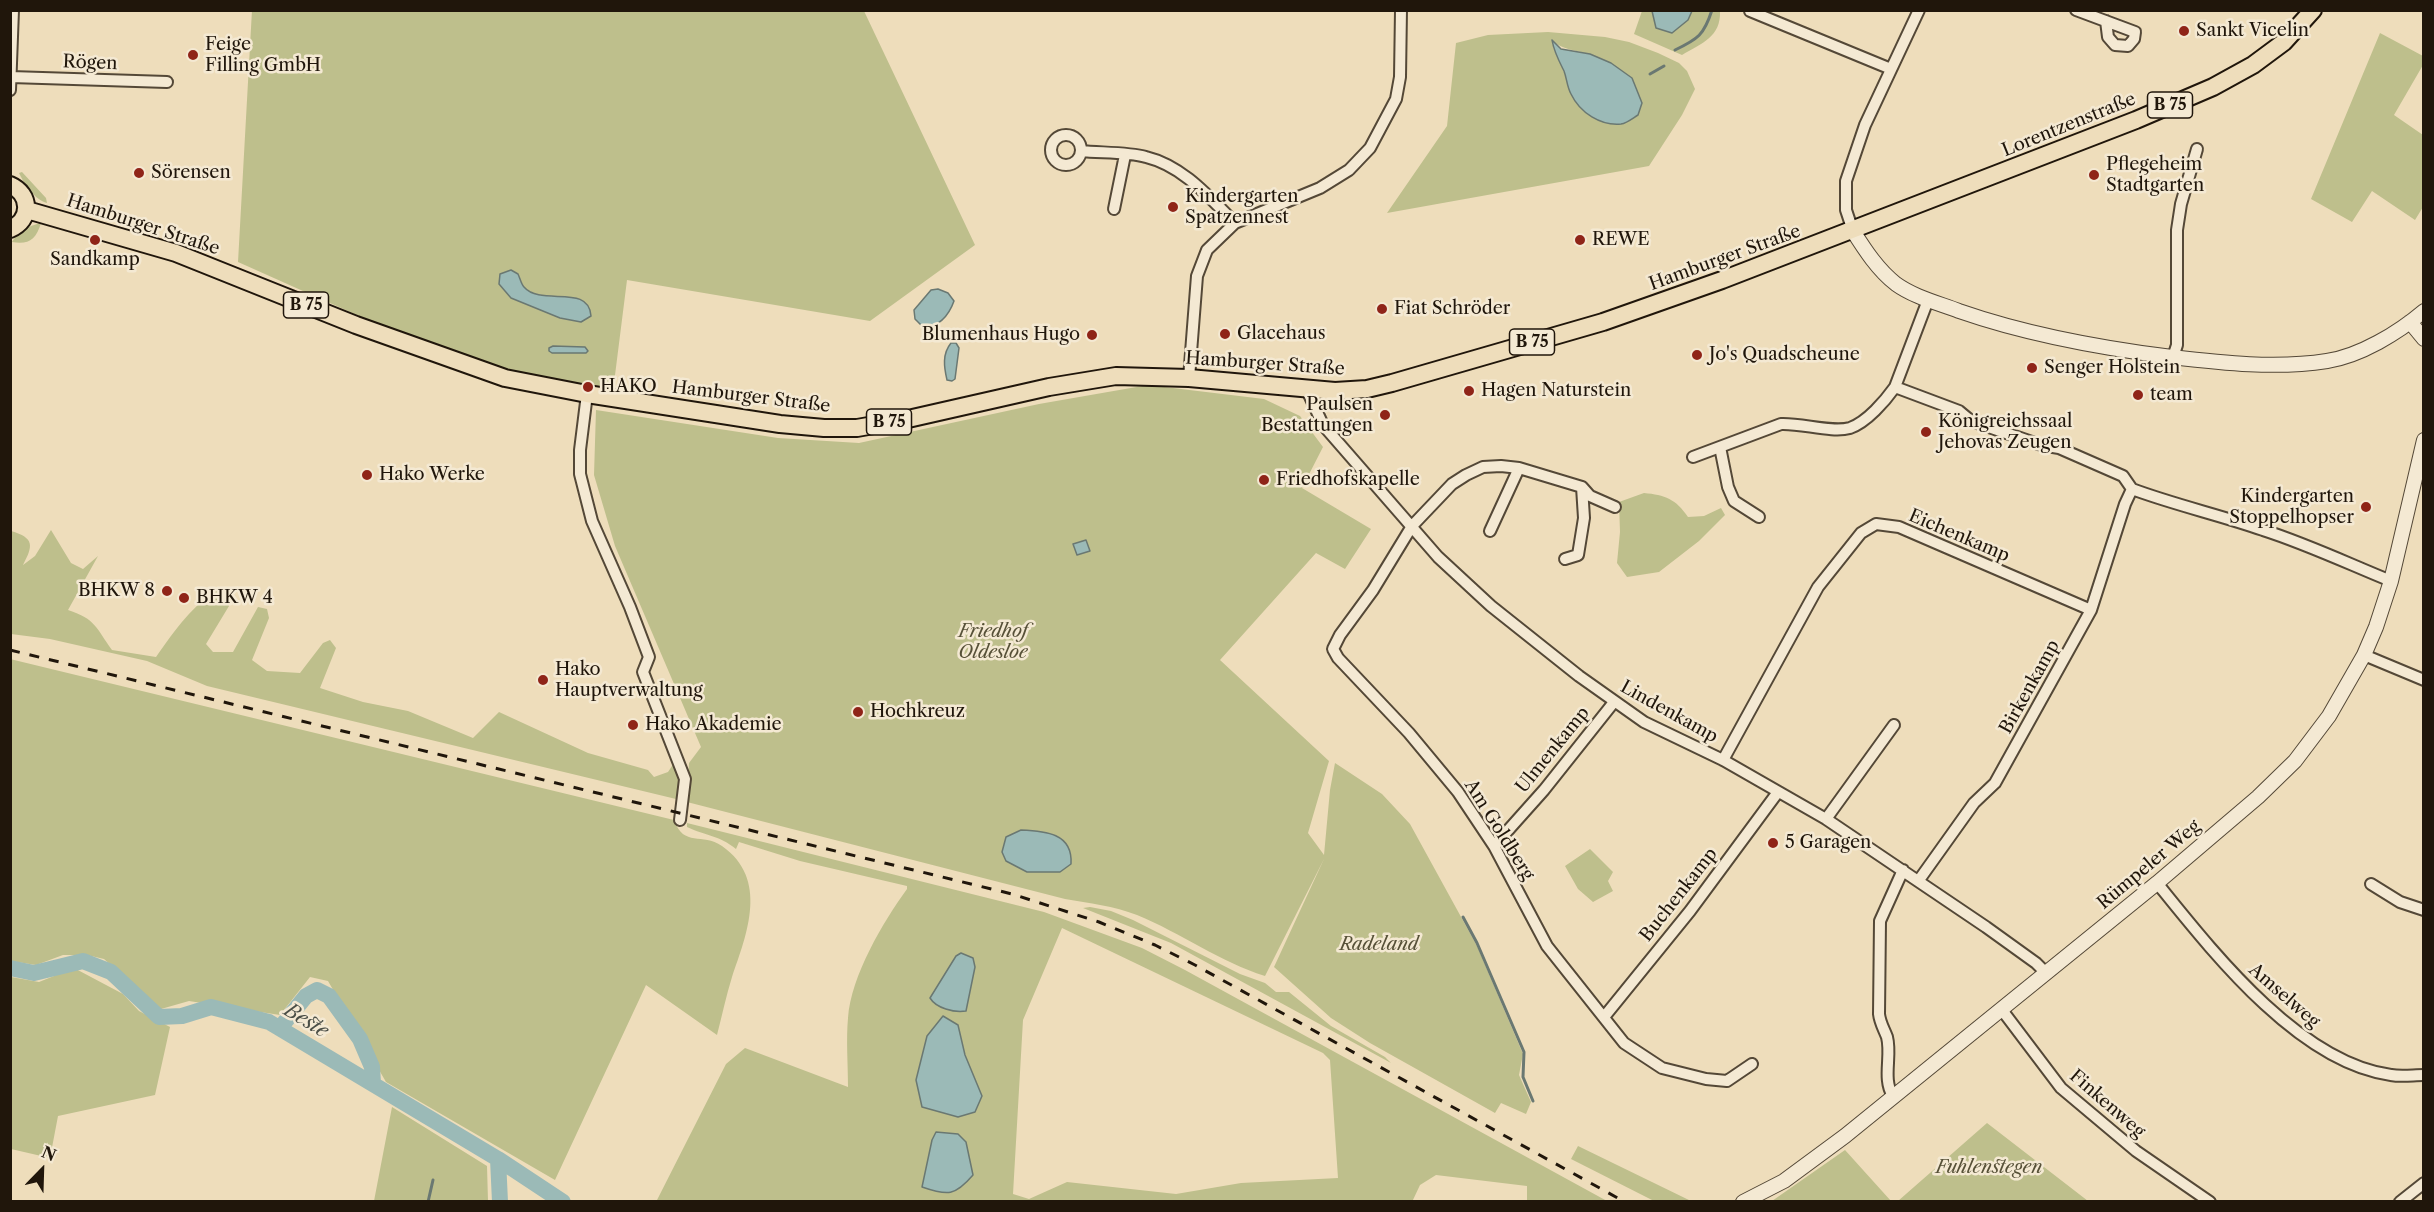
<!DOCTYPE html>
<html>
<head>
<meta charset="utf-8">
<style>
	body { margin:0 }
	#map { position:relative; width:2434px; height:1212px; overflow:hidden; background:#edb; font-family:"Libre Caslon Text",serif }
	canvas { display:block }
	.frame { position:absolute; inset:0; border:12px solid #20160b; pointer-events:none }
	.north { position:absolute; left:12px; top:1140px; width:60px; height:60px; -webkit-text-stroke:4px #f4e9d3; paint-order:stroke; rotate:23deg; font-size:16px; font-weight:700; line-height:24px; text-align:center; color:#20160b }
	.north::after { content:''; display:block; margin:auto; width:21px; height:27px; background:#20160b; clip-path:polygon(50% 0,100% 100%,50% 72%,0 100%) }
</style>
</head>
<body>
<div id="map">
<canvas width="2434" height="1212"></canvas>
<div class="frame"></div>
<div class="north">N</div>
</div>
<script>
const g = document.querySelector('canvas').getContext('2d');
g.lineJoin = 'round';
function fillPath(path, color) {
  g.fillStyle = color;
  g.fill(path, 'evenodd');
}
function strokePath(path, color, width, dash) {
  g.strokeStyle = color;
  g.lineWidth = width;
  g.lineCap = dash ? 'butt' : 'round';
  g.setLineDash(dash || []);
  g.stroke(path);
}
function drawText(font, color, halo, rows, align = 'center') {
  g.font = font + ' "Libre Caslon Text",serif';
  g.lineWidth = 5;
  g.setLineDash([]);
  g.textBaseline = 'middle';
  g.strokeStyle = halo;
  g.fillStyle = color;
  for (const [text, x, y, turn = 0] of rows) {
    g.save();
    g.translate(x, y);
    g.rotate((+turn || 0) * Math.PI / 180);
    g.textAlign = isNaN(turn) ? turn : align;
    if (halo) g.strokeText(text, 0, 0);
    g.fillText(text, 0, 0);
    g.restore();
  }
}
const green = new Path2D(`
	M252 10 864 11 975 245 870 321 627 280 613 391 506 370 359 316 238 262ZM518 274C520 278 521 284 524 287 533 298 566 297 579 299L581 322 560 318 511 298Z
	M1642 11H1652L1656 28 1688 20 1692 11H1720C1721 37 1702 43 1682 55L1634 34Z
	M1548 32 1605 37 1629 42 1658 53 1679 63 1687 71 1695 89 1682 115 1649 166 1387 213 1447 126 1456 43 1488 35ZM1552 41C1564 50 1575 50 1589 54 1605 59 1618 68 1632 78L1602 122C1572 106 1576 101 1564 72 1560 61 1554 53 1552 41Z
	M2380 33 2423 56V65L2394 115 2423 135V207L2415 220 2372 191 2352 222 2311 199Z
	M22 172 46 198 47 203C35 200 24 184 19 173Z
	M41 223C36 240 28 245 12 242 18 231 28 226 41 223Z
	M1148 385 1264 399 1300 416 1323 447 1302 488 1371 529 1345 569 1316 553 1220 660 1329 761 1308 833 1324 855 1330 790 1335 763 1382 794 1410 824 1477 946 1523 1054 1519 1075 1531 1102 1526 1114 1501 1103 1495 1113 1370 1043 1331 1018 1274 967 1324 859 1265 976C1220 962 1181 933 1137 915 1114 906 1089 903 1065 899L687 802 689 763 701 747 615 546 594 475 596 410 778 438 859 443 1039 404Z
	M1644 493C1665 495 1676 499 1688 517L1704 516 1721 508 1725 515 1699 541 1659 572 1627 577 1617 563 1620 532 1619 502Z
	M51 530 71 563 83 569 98 556 68 610C96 619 96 628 112 650L156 657C175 630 193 604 222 587L229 606 206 644 213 652H233L258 607 267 609 269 618 252 660 267 671 300 673 323 643 330 640 336 648 320 688 363 702 408 711 473 738 499 712 588 753 648 770 654 777 668 772 676 760 681 779 676 799 207 686 147 661 50 639 11 634V531C35 538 33 546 23 565L35 556Z
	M10 659 674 820C684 848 702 832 722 846 769 879 747 934 732 977 726 996 722 1016 717 1035L646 985 555 1180 386 1082 328 981 310 977 280 1015 189 1001 161 1009 104 959 87 955H63L36 965 11 961Z
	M687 823 1044 912 1142 948 1185 970 1607 1201H1527V1186L1436 1175 1420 1185 1412 1202H656L726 1064 745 1048 848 1087C848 1064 846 1040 848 1018 851 976 883 922 907 889V886L800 861 739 842 736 849C719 835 706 836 687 827ZM1062 928 1323 1053 1330 1060 1338 1178 1241 1183 1176 1194 1067 1182 1029 1199 1013 1194 1023 1020ZM943 1016 958 1025 965 1055 982 1096Z
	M1590 849 1613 872 1608 881 1613 891 1593 902 1578 889 1565 866Z
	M1090 907 1111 911 1133 920 1240 974 1265 983 1276 992H1289L1331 1026 1385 1057 1391 1063 1171 943 1083 908Z
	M74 968 123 994 139 1011 170 1027 155 1095 58 1116 50 1158 11 1149V977L39 982Z
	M392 1107 487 1166 488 1201H374Z
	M1987 1123 2088 1201H1898Z
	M1578 1146 1691 1201H1654L1571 1159Z
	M1845 1150 1891 1201H1772Z`);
const water = new Path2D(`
	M1652 11V10L1692 11 1688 20 1672 33 1656 28Z
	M1552 40 1561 49 1590 54 1611 63 1632 78 1642 103 1638 115C1633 118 1627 123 1621 124 1601 126 1580 113 1571 94 1567 87 1567 79 1564 71 1559 61 1554 52 1552 40Z
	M511 270 518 274C520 278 521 284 524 287 541 307 589 283 591 316L581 322 560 318 511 298 499 284 500 274Z
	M938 289 948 293 954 301C949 315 940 326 924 328L915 319 914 310 931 290Z
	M951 343H956L959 348 955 379 952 381 947 380C944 367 942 354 951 343Z
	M553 346 585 347 588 351 586 353H552L549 351V348Z
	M1086 540 1090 551 1077 555 1073 544Z
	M1021 830C1045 831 1073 833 1071 864L1060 872H1027L1006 861 1002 852 1006 837Z
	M961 953 973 958 975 967 966 1011C954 1013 936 1008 930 998L956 956Z
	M943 1016 958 1025 965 1055 982 1096 975 1112 958 1117 922 1107 916 1080 927 1036Z
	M936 1132 958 1134 966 1142 973 1175C955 1196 948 1196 922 1187L932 1140Z`);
const stream = new Path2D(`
	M1675 50C1698 39 1704 35 1712 10
	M1650 74 1664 66
	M1463 917 1477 943 1524 1052 1523 1077 1533 1101
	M428 1202 433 1180`);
const river = new Path2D(`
	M10 968 34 973 83 961 111 972 159 1017 182 1016 211 1007 269 1022 498 1159 563 1202
	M280 1028 306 996 317 990 329 996 360 1039 372 1067 373 1083
	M498 1159 500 1202`);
const minor = new Path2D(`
	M2076 10 2135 32 2134 39 2128 46 2115 45 2108 37 2106 21
	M1750 11 1891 69
	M11 77 167 82
	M10 90 13 10
	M1051 150a15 15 0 1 1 30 0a15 15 0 1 1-30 0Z
	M1081 151C1100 153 1128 152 1146 157 1183 166 1209 197 1235 223
	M1114 209 1125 155
	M1853 231 1846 210V181L1865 125 1919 10
	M2173 357 2177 345V230L2181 204 2197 149
	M1189 378 1197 276 1207 250 1235 223 1320 188 1349 170 1370 148 1396 99 1400 77 1401 10
	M1895 387 1959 411 1971 421 2041 445 2059 448 2123 476 2132 489
	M1307 390 1323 425 1438 557 1491 606 1579 676 1644 722 1723 760 1826 819 1986 927 2036 963 2046 973
	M587 394 580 450V474L592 521 630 607 649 657 643 672 685 779 680 820
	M1720 447 1728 487 1734 501 1759 517
	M1693 457 1781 424C1802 423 1831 433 1850 428 1867 422 1885 401 1895 387L1928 300
	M2132 489C2175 505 2220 515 2263 530 2307 544 2349 564 2391 581
	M1615 507 1590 496 1582 487 1519 468 1501 466 1483 467 1466 475 1452 484 1412 526 1373 590 1340 635 1333 649 1338 658 1409 733 1458 792 1494 846 1547 946 1624 1043 1662 1068 1706 1079 1727 1081 1752 1064
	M1490 531 1519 468
	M1565 559 1578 555 1584 518 1582 487
	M2364 655 2424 680
	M1723 760 1818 587 1861 533 1876 524 1899 527 2091 610
	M1826 819 1894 725
	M1494 846 1544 790 1614 702
	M1919 880 1974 803 1995 783 2091 610 2125 504 2132 489
	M2157 883C2212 951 2299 1063 2391 1075 2402 1077 2413 1075 2424 1075
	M2371 884 2400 902 2424 910
	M2002 1010 2061 1088 2136 1151 2210 1202
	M1604 1017 1690 911 1778 792
	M1893 1096C1882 1079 1892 1056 1887 1037 1884 1029 1880 1023 1879 1014L1880 921 1903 870
	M2400 1202 2424 1183`);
const tertiary = new Path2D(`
	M1853 231C1865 250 1878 270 1896 284 1914 297 1938 303 1959 311 2028 335 2100 348 2172 357 2223 363 2276 369 2327 361 2360 356 2398 333 2424 311
	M2410 322 2424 339
	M1743 1202 1784 1181 1845 1136 2157 883 2258 797 2295 761 2329 716 2364 655 2376 627 2391 581 2424 440`);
const primary = new Path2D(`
	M10 185C31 194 32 220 10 229
	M27 210 176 253 356 325 505 378 587 394 780 424 824 428H857L908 419 1049 387 1116 376 1189 378 1335 391 1367 389 1392 383 1603 322 1722 280 2136 120 2213 87 2253 65 2284 42 2313 10`);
const rail = new Path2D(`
	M10 650 1012 894 1099 922 1155 945 1195 965 1625 1202`);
const markers = [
	[2184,31,6,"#8f2418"],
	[193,55,6,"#8f2418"],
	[139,173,6,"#8f2418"],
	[2094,175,6,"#8f2418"],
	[1173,207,6,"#8f2418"],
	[95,240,6,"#8f2418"],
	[1580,240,6,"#8f2418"],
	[1382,309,6,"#8f2418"],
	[1225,334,6,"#8f2418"],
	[1092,335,6,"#8f2418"],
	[1697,355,6,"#8f2418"],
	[2032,368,6,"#8f2418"],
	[588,387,6,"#8f2418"],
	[1469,391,6,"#8f2418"],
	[2138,395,6,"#8f2418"],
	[1385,415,6,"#8f2418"],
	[1926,432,6,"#8f2418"],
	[367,475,6,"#8f2418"],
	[1264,480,6,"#8f2418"],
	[2366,507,6,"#8f2418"],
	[167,591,6,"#8f2418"],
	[184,598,6,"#8f2418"],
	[543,680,6,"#8f2418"],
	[858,712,6,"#8f2418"],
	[633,725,6,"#8f2418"],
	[1773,843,6,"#8f2418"]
];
const shields = [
	[2170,105,45],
	[306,305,45],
	[1532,342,45],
	[889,422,45]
];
const shieldNames = [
	["B 75",2170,105],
	["B 75",306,305],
	["B 75",1532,342],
	["B 75",889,422]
];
const poiNames = [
	["Sankt Vicelin",2196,31],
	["Feige",205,45],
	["Filling GmbH",205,66],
	["Pflegeheim",2106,165],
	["Stadtgarten",2106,186],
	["Sörensen",151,173],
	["Kindergarten",1185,197],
	["Spatzennest",1185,218],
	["REWE",1592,240],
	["Sandkamp",95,260,"center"],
	["Fiat Schröder",1394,309],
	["Glacehaus",1237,334],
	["Blumenhaus Hugo",1080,335,"right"],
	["Jo's Quadscheune",1709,355],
	["Senger Holstein",2044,368],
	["HAKO",600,387],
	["Hagen Naturstein",1481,391],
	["team",2150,395],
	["Paulsen",1373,405,"right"],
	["Bestattungen",1373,426,"right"],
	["Königreichssaal",1938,422],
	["Jehovas Zeugen",1938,443],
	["Hako Werke",379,475],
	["Friedhofskapelle",1276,480],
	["Kindergarten",2354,497,"right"],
	["Stoppelhopser",2354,518,"right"],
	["BHKW 8",155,591,"right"],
	["BHKW 4",196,598],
	["Hako",555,670],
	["Hauptverwaltung",555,691],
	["Hochkreuz",870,712],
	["Hako Akademie",645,725],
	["5 Garagen",1785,843]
];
const streetNames = [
	["Rögen",90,63,2],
	["Lorentzenstraße",2069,125,-22],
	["Hamburger Straße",143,225,18],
	["Hamburger Straße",1725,258,-20],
	["Hamburger Straße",1265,364,4],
	["Hamburger Straße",751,397,7],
	["Eichenkamp",1959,536,23],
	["Birkenkamp",2030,687,-61],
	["Lindenkamp",1669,712,29],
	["Ulmenkamp",1553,750,-51],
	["Am Goldberg",1499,830,58],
	["Rümpeler Weg",2149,865,-40],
	["Buchenkamp",1679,895,-52],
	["Amselweg",2284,996,41],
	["Finkenweg",2107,1104,41]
];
const parkNames = [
	["Friedhof",993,632],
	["Oldesloe",993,653],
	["Radeland",1379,945],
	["Fuhlenstegen",1989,1168]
];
const waterNames = [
	["Beste",306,1021,31]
];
fillPath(green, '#bebf8c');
fillPath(water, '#9bbab7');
strokePath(water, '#6a7872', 1.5);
strokePath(stream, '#6a7872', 3);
strokePath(river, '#9bbab7', 16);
strokePath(minor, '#544837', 14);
strokePath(tertiary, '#544837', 16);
strokePath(primary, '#20160b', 20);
strokePath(minor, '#f4e9d3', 10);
strokePath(tertiary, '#f4e9d3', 14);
strokePath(primary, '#edb', 16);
strokePath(rail, '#20160b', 3, [10, 10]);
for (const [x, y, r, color] of markers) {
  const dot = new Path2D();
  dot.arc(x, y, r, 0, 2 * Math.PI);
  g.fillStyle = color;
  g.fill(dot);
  strokePath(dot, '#f4e9d3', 2);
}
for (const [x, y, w] of shields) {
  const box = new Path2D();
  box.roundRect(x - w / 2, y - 13, w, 26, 4.5);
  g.fillStyle = '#f4e9d3';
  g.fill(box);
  strokePath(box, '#20160b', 1.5);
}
drawText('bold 16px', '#20160b', null, shieldNames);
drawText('18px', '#20160b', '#f4e9d3', poiNames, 'left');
drawText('18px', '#20160b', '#f4e9d3', streetNames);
drawText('italic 18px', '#575138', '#f4e9d3', parkNames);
drawText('italic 20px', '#4b4f47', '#f4e9d3', waterNames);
</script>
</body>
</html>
